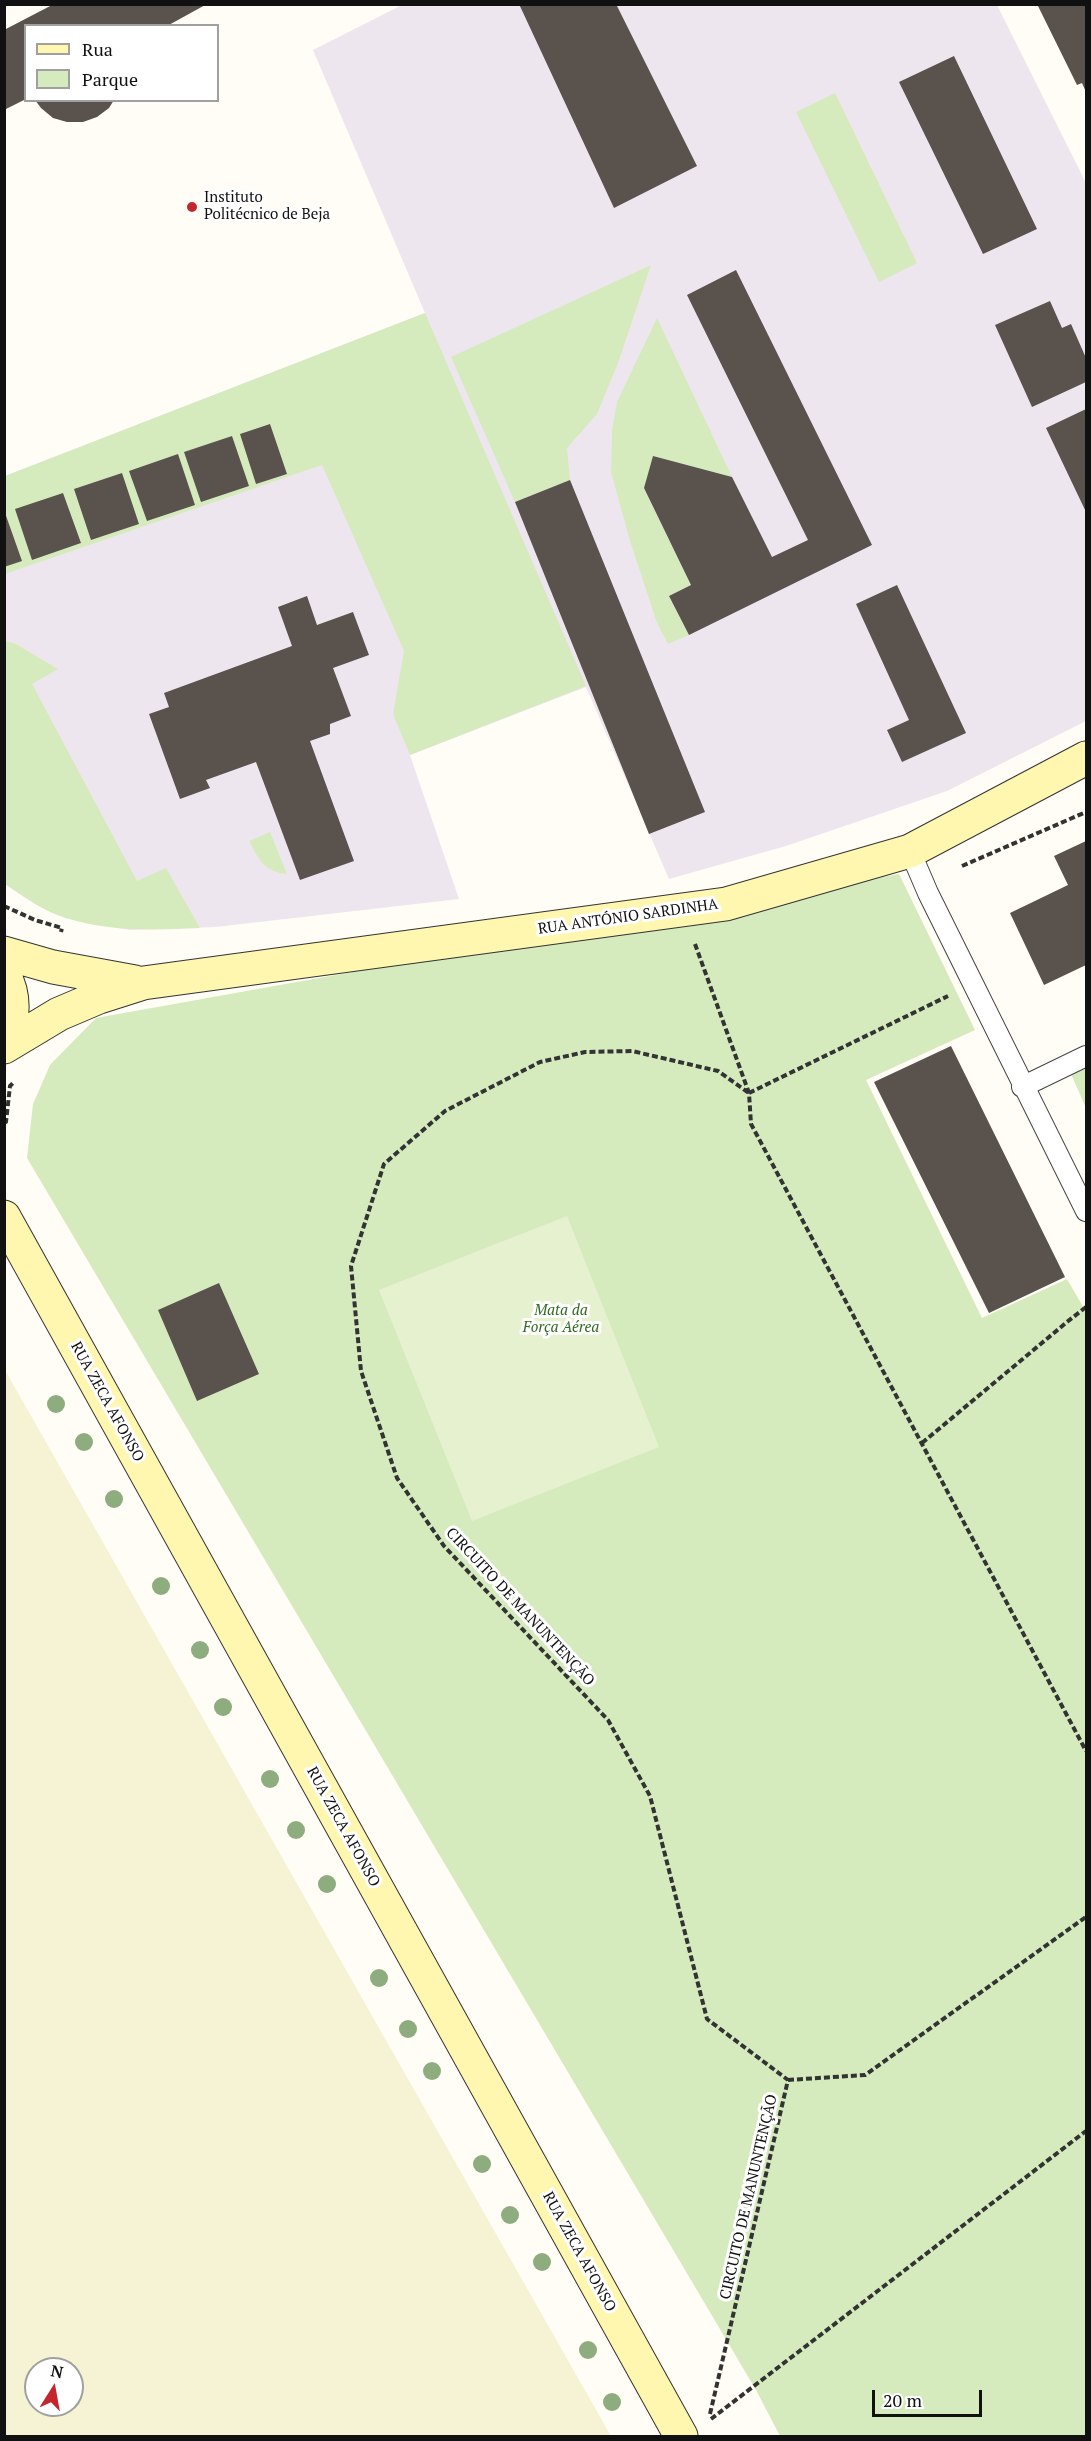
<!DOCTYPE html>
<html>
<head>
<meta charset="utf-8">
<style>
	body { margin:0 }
	#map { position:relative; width:1091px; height:2441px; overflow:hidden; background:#fffdf5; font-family:"PT Serif",serif }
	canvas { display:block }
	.frame { position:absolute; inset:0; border:6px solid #111; pointer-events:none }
	.legend { position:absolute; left:24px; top:24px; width:195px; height:78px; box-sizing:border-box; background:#fff; border:2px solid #a0a0a0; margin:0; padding:8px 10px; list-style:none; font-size:18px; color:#111 }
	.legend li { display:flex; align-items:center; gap:12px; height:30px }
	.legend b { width:30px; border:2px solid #a0a0a0 }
	.north { position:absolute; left:24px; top:2357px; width:60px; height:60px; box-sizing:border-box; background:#fff; border:2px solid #a0a0a0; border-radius:50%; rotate:11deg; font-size:16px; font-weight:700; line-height:24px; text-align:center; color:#111 }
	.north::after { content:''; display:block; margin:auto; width:21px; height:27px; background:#c4262e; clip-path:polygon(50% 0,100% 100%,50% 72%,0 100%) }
	.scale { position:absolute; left:872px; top:2390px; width:110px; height:27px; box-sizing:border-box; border:3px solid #111; border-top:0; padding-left:8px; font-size:18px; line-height:21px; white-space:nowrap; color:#111; -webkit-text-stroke:4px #fff; paint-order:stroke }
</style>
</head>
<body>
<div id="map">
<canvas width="1091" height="2441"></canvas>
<div class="frame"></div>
<ul class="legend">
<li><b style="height:8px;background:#fff6b0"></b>Rua</li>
<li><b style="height:16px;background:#d5ebbd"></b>Parque</li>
</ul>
<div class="north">N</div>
<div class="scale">20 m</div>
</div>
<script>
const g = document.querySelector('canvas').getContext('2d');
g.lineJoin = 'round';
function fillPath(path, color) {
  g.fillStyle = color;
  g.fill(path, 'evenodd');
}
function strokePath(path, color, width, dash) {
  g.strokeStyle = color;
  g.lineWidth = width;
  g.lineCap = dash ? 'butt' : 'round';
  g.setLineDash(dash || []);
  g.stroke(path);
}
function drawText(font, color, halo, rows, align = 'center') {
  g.font = font + ' "PT Serif",serif';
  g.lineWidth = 6;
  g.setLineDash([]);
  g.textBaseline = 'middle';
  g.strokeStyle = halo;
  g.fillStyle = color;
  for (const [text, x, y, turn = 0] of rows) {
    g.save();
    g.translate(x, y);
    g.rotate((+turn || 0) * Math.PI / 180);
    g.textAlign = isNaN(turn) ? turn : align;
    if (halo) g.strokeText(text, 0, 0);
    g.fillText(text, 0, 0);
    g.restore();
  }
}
const industrial = new Path2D(`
	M402 5H997L1086 183V721L947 791 786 846 669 879 586 687 410 755 459 899 216 927 130 930 65 918 23 896 5 884V476L425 313 313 50Z`);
const farmland = new Path2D(`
	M5 1370 611 2436H5ZM36 2369H72V2405H36Z`);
const green = new Path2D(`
	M835 93 917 263 879 282 796 112Z
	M651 265 618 363 597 414 567 448 570 480 515 502 451 357Z
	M425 313 586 686 410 755 393 714 404 651 322 465 5 574V476Z
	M657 318 732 477 653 456 644 489 691 585 669 596 689 635 668 644 657 623 630 541 611 472 612 430 617 402Z
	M5 641 14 643 58 669 32 684 137 881 166 868 200 928C155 930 109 932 66 918 44 912 23 896 5 884Z
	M270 832 287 874C265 872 259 860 249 841Z
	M899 874 975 1030 866 1080 982 1318 1067 1279 1086 1312V2436H780L756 2390 27 1158 33 1104 50 1065 96 1018Z
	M1086 1066V1108L1071 1074Z`);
const pitch = new Path2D(`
	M567 1216 659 1447 472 1521 379 1290Z`);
const building = new Path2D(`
	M54 4H207L167 26H26V99L4 110V30Z
	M519 4H616L697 166 614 208Z
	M1037 4H1086V92L1082 83 1077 85Z
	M954 56 1037 229 983 254 899 82Z
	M35 100H114L109 108 97 117 83 122H67L53 118 41 108Z
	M736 270 872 545 689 635 669 596 691 585 644 488 653 456 732 477 772 557 808 540 687 295Z
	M1050 301 1062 328 1071 324 1086 358V382L1032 407 995 325Z
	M1086 409V512L1046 428Z
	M270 424 287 474 256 484 240 434Z
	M232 436 249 486 201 502 184 452Z
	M178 454 195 505 147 521 129 471Z
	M122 473 139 524 91 540 74 489Z
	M570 480 705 812 649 834 515 502Z
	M63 493 81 543 32 560 15 509Z
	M4 510 22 561 4 567Z
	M897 585 966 733 902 762 887 730 909 720 856 604Z
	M307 596 317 625 353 612 369 655 333 668 351 716 330 724V734L310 741 354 861 300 880 256 762 206 780 210 788 180 799 149 714 169 707 164 693 292 646 278 607Z
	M1086 841V965L1044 985 1010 913 1068 885 1054 856Z
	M951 1046 1065 1277 989 1313 874 1082Z
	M219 1283 259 1374 197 1401 158 1310Z`);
const path = new Path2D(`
	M962 866 1086 812
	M4 906 35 920 62 928 61 932
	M695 944 749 1093 751 1124 1086 1751
	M749 1093 948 996
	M4 1122H6L10 1086 14 1082
	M922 1443 1067 1322 1086 1307
	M788 2080 865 2075 1086 1917
	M710 2414 788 2080 707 2019 650 1796 608 1720 444 1546 397 1478 361 1371 351 1266 384 1164 445 1111 540 1062 585 1052 632 1051 718 1071 749 1093
	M711 2419 1086 2131`);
const lane = new Path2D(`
	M910 851 928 893 1086 1211
	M1022 1087 1086 1056`);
const secondary = new Path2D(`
	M4 953 53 967 135 982
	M4 975C17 998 13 1022 4 1045
	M4 1047 59 1014 99 997 143 983 726 904 910 851 1086 758
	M4 1217 681 2436`);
const trees = [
	[56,1404],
	[84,1442],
	[114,1499],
	[161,1586],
	[200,1650],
	[223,1707],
	[270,1779],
	[296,1830],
	[327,1884],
	[379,1978],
	[408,2029],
	[432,2071],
	[482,2164],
	[510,2215],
	[542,2262],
	[588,2350],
	[612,2402]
];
const markers = [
	[192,207,6,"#c4262e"]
];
const poiNames = [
	["Instituto",204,198],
	["Politécnico de Beja",204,215]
];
const streetNames = [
	["RUA ANTÓNIO SARDINHA",628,917,-8],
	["RUA ZECA AFONSO",107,1402,61],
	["CIRCUITO DE MANUNTENÇÃO",520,1607,47],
	["RUA ZECA AFONSO",343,1827,61],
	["CIRCUITO DE MANUNTENÇÃO",749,2197,-77],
	["RUA ZECA AFONSO",579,2252,61]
];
const parkNames = [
	["Mata da",561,1311],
	["Força Aérea",561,1328]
];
fillPath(industrial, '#eee6ef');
fillPath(farmland, '#f6f3d4');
fillPath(green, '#d5ebbd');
fillPath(pitch, '#e6f2cf');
fillPath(building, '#5a524d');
strokePath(lane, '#444', 22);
strokePath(secondary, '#333', 35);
strokePath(path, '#333', 4, [6, 3]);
strokePath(lane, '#fff', 20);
strokePath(secondary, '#fff6b0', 33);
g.fillStyle = '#8dad7f';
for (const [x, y] of trees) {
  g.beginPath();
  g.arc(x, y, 9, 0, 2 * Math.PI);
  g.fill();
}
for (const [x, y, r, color] of markers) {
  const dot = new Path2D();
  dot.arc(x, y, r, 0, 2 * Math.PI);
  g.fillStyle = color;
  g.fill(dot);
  strokePath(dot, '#fff', 2);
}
drawText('15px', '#111', '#fff', poiNames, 'left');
drawText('15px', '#111', '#fff', streetNames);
drawText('italic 15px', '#2f6b1f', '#fff', parkNames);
</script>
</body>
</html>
